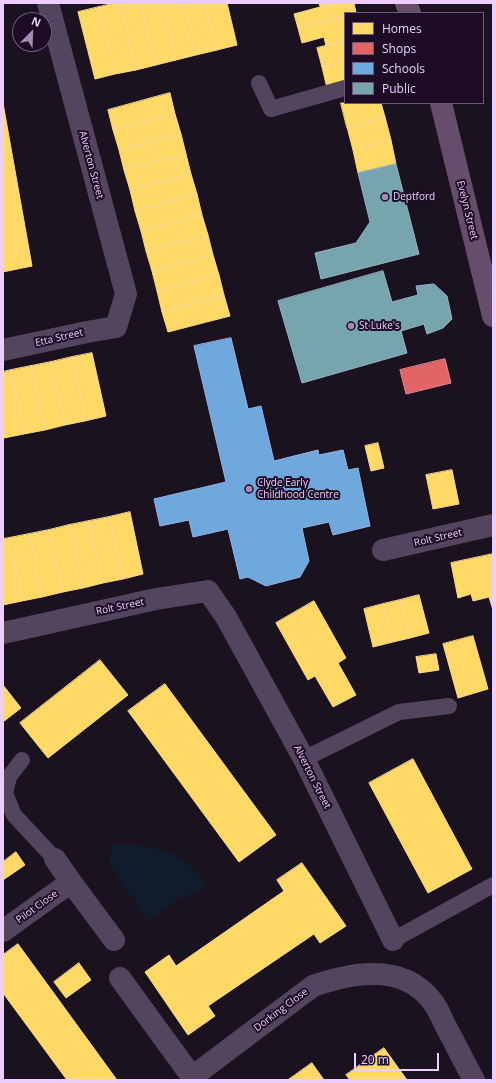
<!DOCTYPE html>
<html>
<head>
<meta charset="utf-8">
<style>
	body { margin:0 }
	#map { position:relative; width:496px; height:1083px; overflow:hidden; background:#1a121e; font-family:"Open Sans",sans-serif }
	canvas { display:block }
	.frame { position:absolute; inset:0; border:4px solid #eeceff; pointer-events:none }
	.legend { position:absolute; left:344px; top:12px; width:140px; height:92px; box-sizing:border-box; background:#1c0c24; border:1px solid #705a7c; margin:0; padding:5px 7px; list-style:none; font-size:12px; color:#eeceff }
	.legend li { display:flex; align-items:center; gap:8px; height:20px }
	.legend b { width:20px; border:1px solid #705a7c }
	.north { position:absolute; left:12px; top:12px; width:40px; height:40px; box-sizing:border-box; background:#1c0c24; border:1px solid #705a7c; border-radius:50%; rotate:23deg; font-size:11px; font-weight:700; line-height:16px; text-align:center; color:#eeceff }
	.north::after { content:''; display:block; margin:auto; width:14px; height:18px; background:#a48cb0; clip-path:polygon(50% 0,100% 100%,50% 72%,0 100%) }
	.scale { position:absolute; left:354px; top:1053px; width:85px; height:18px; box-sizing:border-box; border:2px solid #eeceff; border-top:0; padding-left:5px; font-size:12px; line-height:14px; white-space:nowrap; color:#eeceff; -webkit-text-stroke:3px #1c0c24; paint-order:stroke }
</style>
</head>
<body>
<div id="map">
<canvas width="496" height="1083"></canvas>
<div class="frame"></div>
<ul class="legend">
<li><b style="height:11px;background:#ffd966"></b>Homes</li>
<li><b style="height:11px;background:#e06666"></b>Shops</li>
<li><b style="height:11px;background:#6fa8dc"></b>Schools</li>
<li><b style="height:11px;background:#76a5af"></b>Public</li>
</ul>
<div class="north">N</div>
<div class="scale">20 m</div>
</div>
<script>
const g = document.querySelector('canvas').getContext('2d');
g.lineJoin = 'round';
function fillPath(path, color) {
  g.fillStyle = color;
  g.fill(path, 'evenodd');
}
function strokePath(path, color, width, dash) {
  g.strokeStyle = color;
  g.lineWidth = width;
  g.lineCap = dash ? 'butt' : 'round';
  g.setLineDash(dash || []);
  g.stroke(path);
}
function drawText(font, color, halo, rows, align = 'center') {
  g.font = font + ' "Open Sans",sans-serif';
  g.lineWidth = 4;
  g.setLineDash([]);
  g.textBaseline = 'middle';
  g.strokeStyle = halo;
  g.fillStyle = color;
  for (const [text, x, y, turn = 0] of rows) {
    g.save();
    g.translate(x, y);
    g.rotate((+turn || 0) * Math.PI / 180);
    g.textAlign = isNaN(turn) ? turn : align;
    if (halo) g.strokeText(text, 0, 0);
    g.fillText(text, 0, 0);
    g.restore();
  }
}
const green = new Path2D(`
	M115 843 127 844 167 851 188 863 203 877V887L195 893 177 899 149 921 109 863 110 852Z`);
const homes = new Path2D(`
	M115 3H120L136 70 115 74 99 7Z
	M120 3H141L156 65 136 70Z
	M141 3H163L176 60 156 65Z
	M163 3H184L196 55 176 60Z
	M184 3H205L217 50 196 55Z
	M205 3H227L237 45 217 50Z
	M319 3H354L356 13H345V16L298 28 294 14 320 7Z
	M99 7 115 74 95 79 78 12Z
	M345 16V41L326 46 324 37 302 43 298 28Z
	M345 41V62L322 67 317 48Z
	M345 62V84L327 88 322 67Z
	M170 93 175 114 113 130 108 110Z
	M3 103 32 266 3 272Z
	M341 103H381L385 117 347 127Z
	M175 114 181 134 119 150 113 130Z
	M385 117 391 140 353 150 347 127Z
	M181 134 186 154 124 170 119 150Z
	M391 140 396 164 358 173 353 150Z
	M186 154 191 174 130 190 124 170Z
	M191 174 197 194 135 211 130 190Z
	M197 194 202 215 141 231 135 211Z
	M202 215 208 235 146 251 141 231Z
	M208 235 213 255 152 271 146 251Z
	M213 255 219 275 157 291 152 271Z
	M219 275 224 295 162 312 157 291Z
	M224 295 230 316 168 332 162 312Z
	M92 353 106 416 85 421 72 357Z
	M72 357 85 421 65 425 51 362Z
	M51 362 65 425 45 430 31 366Z
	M31 366 45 430 24 434 11 370Z
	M11 370 24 434 4 438 3 372Z
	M378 443 384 468 371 471 365 446Z
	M452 470 459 504 433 509 426 475Z
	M130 512 143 574 123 579 109 517Z
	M109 517 123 579 103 583 89 521Z
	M89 521 103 583 83 588 69 525Z
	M69 525 83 588 63 592 49 530Z
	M49 530 63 592 42 597 29 534Z
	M29 534 42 597 22 601 9 538Z
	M9 538 22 601 3 605V539Z
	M493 554V596L473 601 471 594 458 598 451 563Z
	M419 595 429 633 410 638 400 600Z
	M493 596V610L489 597Z
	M400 600 410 638 393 642 383 604Z
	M314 601 346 658 338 663 356 695 333 707 315 676 308 680 276 623Z
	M383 604 393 642 373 647 364 609Z
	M473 636 488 689 458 698 443 644Z
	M436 654 439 670 419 673 416 657Z
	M100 660 128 695 48 758 20 723Z
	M165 684 276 835 239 862 128 711Z
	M3 685 21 708 3 722Z
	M413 759 472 869 428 893 369 783Z
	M16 852 25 865 3 880V862Z
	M302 863 346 926 320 943 314 934 208 1006 215 1016 188 1035 145 972 169 955 176 966 284 891 277 880Z
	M18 944 117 1080H67L3 993V955Z
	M79 963 91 980 66 998 54 982Z
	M384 1048 407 1080H350L346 1075Z
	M312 1063 324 1080H288Z`);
const shops = new Path2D(`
	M445 359 451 383 406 394 400 370Z`);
const schools = new Path2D(`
	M231 338 248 409 261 406 274 461 318 450 319 455 343 450 348 470 358 468 370 526 333 535 329 522 302 528 309 561 300 577 266 586 248 577 240 579 228 529 193 537 189 520 160 526 154 499 226 482 194 346Z`);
const public = new Path2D(`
	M396 164 419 254 321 279 315 253 356 243 370 222 358 173Z
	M383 271 392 302 418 295 416 286 434 284 447 296 452 319 443 328 427 334 424 324 401 331 407 353 302 383 278 301Z`);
const lane = new Path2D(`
	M259 83 271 109 345 88
	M304 759 399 712 449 706
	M22 760 9 777 5 793 14 815 55 859
	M393 940 493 885`);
const street = new Path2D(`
	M3 350 87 332 116 327 126 294 48 3
	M383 550 493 525
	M3 633 156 599 208 591 226 617 304 759 393 940
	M55 859 71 882
	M3 931 71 882 114 940
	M120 978 192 1077 313 986C353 972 403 963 432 1001 438 1008 441 1017 445 1025 455 1043 464 1062 474 1080`);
const primary = new Path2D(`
	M406 3 410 13
	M441 103 493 316`);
const markers = [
	[385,197,4,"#a48cb0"],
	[351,326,4,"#a48cb0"],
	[249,489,4,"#a48cb0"]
];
const streetNames = [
	["Alverton Street",91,165,75],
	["Evelyn Street",467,210,76],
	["Etta Street",59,338,-13],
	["Rolt Street",438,538,-13],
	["Rolt Street",120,607,-12],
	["Alverton Street",312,777,63],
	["Pilot Close",37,907,-36],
	["Dorking Close",281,1010,-37]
];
const poiNames = [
	["Deptford",393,197],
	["St Luke's",359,326],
	["Clyde Early",257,483],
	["Childhood Centre",257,495]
];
fillPath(green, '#101c2c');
fillPath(homes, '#ffd966');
strokePath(homes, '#fad694', 1);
fillPath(shops, '#e06666');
strokePath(shops, '#e48594', 1);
fillPath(schools, '#6fa8dc');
strokePath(schools, '#95b3e6', 1);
fillPath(public, '#76a5af');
strokePath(public, '#9ab1c7', 1);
strokePath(lane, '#54455f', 16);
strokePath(street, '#54455f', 22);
strokePath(primary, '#674d6c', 22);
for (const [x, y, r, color] of markers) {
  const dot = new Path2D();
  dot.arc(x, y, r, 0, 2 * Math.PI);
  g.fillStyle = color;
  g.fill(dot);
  strokePath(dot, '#1c0c24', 1.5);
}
drawText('10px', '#eeceff', '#1c0c24', streetNames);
drawText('10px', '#eeceff', '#1c0c24', poiNames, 'left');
</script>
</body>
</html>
